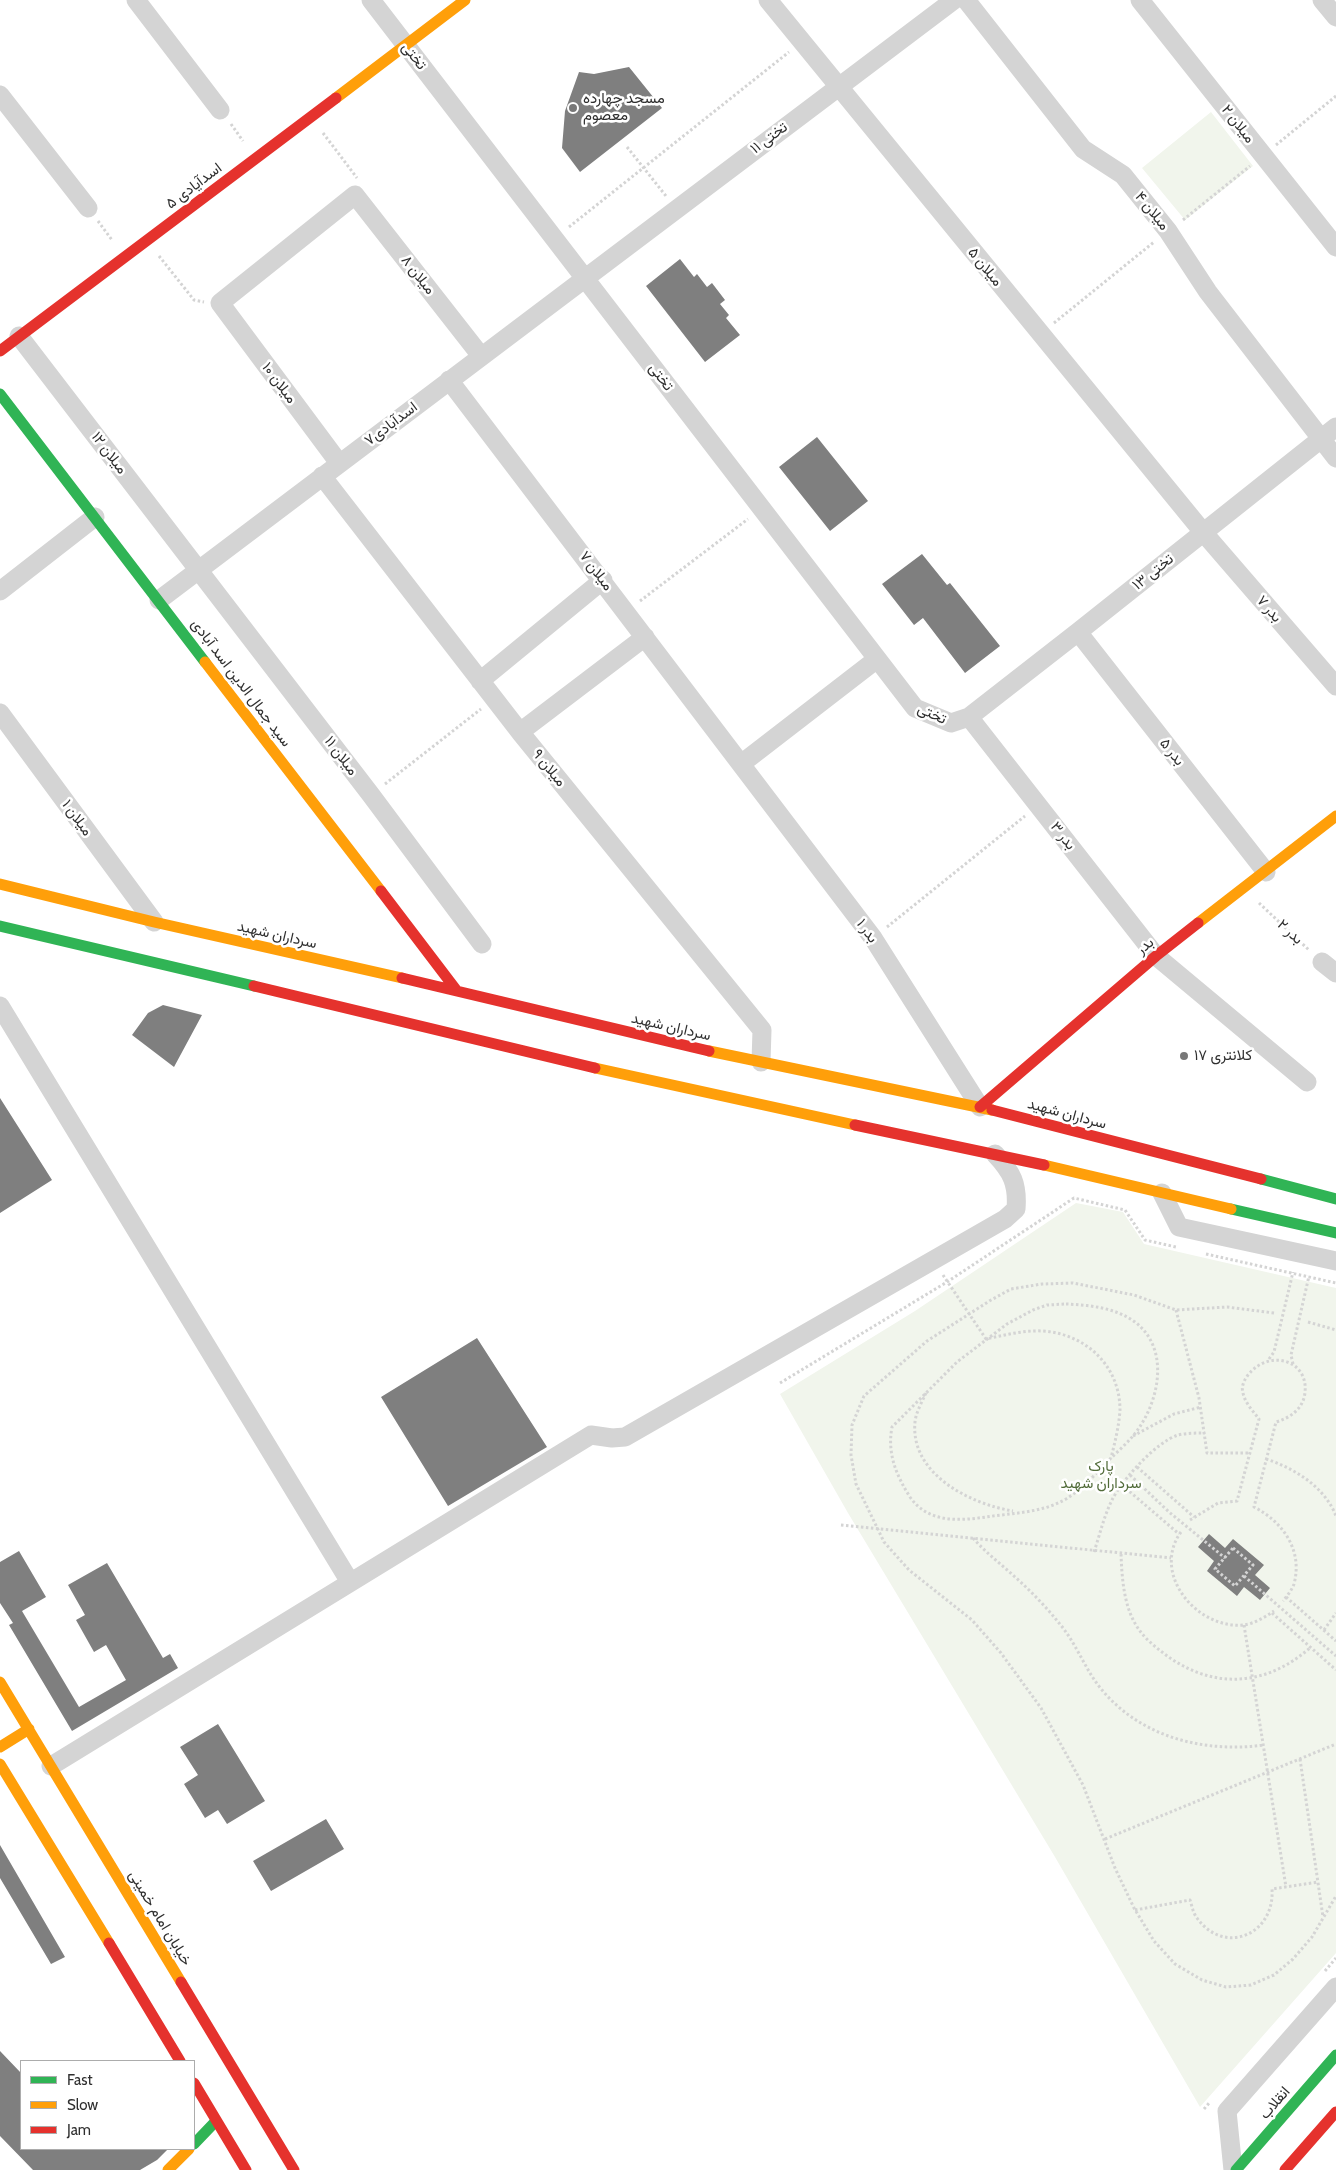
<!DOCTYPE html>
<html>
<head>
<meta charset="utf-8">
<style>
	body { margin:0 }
	#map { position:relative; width:1336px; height:2170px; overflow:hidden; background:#fff; font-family:Cabin,sans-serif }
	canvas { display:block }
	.legend { position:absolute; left:20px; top:2060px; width:175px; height:90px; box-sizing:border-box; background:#fff; border:1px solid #acacac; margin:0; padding:6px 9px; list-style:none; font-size:15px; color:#2f2f2f }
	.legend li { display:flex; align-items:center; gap:10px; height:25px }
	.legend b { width:25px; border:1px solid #acacac }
</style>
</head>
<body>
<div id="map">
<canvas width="1336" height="2170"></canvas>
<ul class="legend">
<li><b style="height:6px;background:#30b455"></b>Fast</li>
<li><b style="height:6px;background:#ff9f0a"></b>Slow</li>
<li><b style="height:6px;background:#e5322d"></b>Jam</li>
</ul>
</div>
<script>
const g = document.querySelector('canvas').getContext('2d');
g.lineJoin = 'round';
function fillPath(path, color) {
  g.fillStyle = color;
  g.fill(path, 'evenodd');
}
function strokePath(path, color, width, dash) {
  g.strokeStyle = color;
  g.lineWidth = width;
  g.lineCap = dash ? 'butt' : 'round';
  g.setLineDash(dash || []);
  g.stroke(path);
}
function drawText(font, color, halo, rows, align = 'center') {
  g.font = font + ' Cabin,Vazirmatn,sans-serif';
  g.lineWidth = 5;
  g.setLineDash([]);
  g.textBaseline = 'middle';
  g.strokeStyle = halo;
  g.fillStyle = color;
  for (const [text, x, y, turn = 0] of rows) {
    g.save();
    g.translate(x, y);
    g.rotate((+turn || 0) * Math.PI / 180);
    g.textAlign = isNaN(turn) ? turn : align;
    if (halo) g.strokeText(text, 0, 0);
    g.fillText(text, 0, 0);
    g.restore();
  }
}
const green = new Path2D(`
	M1211 112 1253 166 1185 220 1142 168Z
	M1076 1203 1123 1212 1144 1244 1336 1288V1953L1200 2107 1055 1857 848 1513 780 1394 915 1311Z`);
const building = new Path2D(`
	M629 67 662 108 580 172 562 148 565 111 579 72 594 74Z
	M680 259 694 277 697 274 707 287 712 283 725 300 720 304 729 315 726 318 740 335 705 362 646 286Z
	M817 437 868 501 830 531 779 467Z
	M922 554 947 585 950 583 1000 646 965 673 923 618 914 625 882 584Z
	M163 1005 202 1015 174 1067 132 1035 148 1013Z
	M0 1098 52 1180 0 1213Z
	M477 1338 547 1447 448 1506 381 1397Z
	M1209 1534 1225 1548 1233 1539 1264 1565 1255 1575 1270 1588 1260 1600 1244 1587 1237 1596 1207 1571 1214 1561 1198 1547Z
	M19 1551 46 1597 22 1611 79 1707 126 1680 106 1645 94 1652 76 1620 85 1615 68 1585 107 1563 163 1658 170 1654 178 1668 72 1731 9 1625 13 1623 0 1603V1562Z
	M218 1724 265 1801 227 1824 218 1810 205 1818 184 1784 198 1775 180 1747Z
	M326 1819 344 1849 271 1891 253 1861Z
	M0 1845 65 1957 51 1964 0 1878Z
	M0 2051 21 2073V2149H168L157 2160 140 2170H33L0 2136Z`);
const path = new Path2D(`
	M231 124 243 141
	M323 133 357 178
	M1276 145 1336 96
	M627 147 666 196
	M1183 220 1250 166
	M98 221 112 240
	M569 227 789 52
	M159 256 194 300 204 302
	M1054 323 1154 242
	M640 601 748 519
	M385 784 481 709
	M1259 903 1309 950
	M887 927 1025 816
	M1206 1254 1336 1283
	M943 1275 986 1339C1005 1335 1024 1330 1043 1331 1086 1334 1120 1366 1120 1410 1119 1426 1115 1442 1111 1458
	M1066 1304C1090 1305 1116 1308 1135 1322 1169 1348 1160 1397 1139 1428 1131 1440 1118 1451 1108 1461 1095 1475 1082 1489 1066 1499 1042 1513 1012 1513 986 1517 958 1521 928 1523 910 1497 896 1475 887 1453 892 1427L957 1362 1007 1324 1033 1310 1047 1305Z
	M1176 1310 1199 1398 1207 1453H1250
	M1274 1313 1227 1307 1176 1310 1134 1295 1073 1283 1042 1284 1011 1289 991 1300 927 1341 864 1396 852 1425 851 1455 856 1484 884 1542 909 1570 972 1620 1001 1653 1041 1708 1083 1785 1115 1868 1134 1908 1154 1941 1175 1964 1202 1980 1226 1987 1251 1985 1274 1975 1293 1959 1312 1937 1336 1896
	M1308 1322 1336 1330
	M1269 1359 1274 1352 1293 1272
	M1293 1364 1291 1355 1309 1276
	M780 1383 947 1282 1074 1198 1125 1210 1145 1240 1176 1247
	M926 1393C922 1402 916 1412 915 1422 910 1474 970 1504 1013 1511
	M1133 1436 1174 1414 1201 1407
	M1266 1459C1294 1468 1325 1487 1336 1516
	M1137 1467 1194 1517
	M1130 1475 1169 1512 1225 1558
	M1122 1485 1179 1534
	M1190 1520 1218 1503 1237 1501 1259 1419C1253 1411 1245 1403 1243 1393 1241 1387 1244 1380 1248 1375 1270 1347 1313 1361 1304 1398 1300 1411 1289 1418 1276 1422L1254 1507C1283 1522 1303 1550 1294 1584 1292 1590 1287 1596 1283 1601
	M841 1525 1171 1558
	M1181 1532C1151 1573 1196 1629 1243 1625 1254 1624 1265 1617 1274 1611
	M973 1538C986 1553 1001 1564 1015 1577 1031 1591 1046 1607 1059 1623 1077 1644 1085 1670 1102 1690 1142 1738 1205 1753 1264 1745
	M1233 1548 1253 1565 1235 1586 1215 1569Z
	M1094 1552C1100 1534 1104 1516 1112 1500 1122 1480 1156 1442 1178 1435 1187 1433 1196 1433 1205 1433
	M1121 1554C1122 1580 1124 1610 1140 1631 1146 1639 1154 1646 1162 1652 1210 1690 1265 1688 1311 1647
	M1244 1576 1336 1656
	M1286 1597 1336 1641
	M1272 1613 1336 1670
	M1244 1625 1286 1887
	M1324 1630 1336 1613
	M1300 1759 1323 1917
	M1105 1839 1336 1744
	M1135 1910 1190 1900C1192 1906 1193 1913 1197 1918 1224 1956 1275 1935 1272 1889L1318 1882
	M1325 1971 1336 1958
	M1204 2109 1210 2102`);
const street = new Path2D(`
	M136 0 220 110
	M371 0 915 708 951 723 969 717 1078 632 1336 427
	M768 0 1203 532 1336 686
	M966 0 1083 149 1123 175 1168 231 1208 292 1336 458
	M1140 0 1336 247
	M1322 0 1336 17
	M0 95 88 208
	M19 336 371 795 482 944
	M449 380 873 938 980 1107
	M339 463 220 303 355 195 481 356
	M322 476 520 732 762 1030 761 1062
	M0 591 95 517
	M159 600 954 0
	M1078 632 1266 872
	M480 681 603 580
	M0 713 154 922
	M969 717 1156 956 1307 1082
	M520 732 645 637
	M741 764 877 659
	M1322 962 1336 973
	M0 1006 350 1582
	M1162 1193 1179 1227 1336 1261
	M51 1766 591 1435 612 1438 625 1437 1005 1219 1016 1209C1018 1184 1012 1172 995 1154
	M1233 2170 1227 2111 1336 1987`);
const fast = new Path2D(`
	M0 394 205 662
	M0 926 254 986
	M1261 1179 1336 1199
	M1231 1209 1336 1233
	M194 2144 216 2121
	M1236 2170 1336 2055`);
const slow = new Path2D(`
	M336 98 465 0
	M205 662 381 891
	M0 884 154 922 402 978
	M1198 923 1336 816
	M709 1051 992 1110
	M595 1068 855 1125
	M1044 1165 1231 1209
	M0 1682 181 1982
	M0 1747 29 1729
	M0 1764 109 1943
	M168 2170 189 2149`);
const jam = new Path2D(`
	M0 351 336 98
	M381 891 457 991
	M402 978 709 1051
	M254 986 595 1068
	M980 1107 1156 956 1198 923
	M992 1110 1261 1179
	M855 1125 1044 1165
	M109 1943 180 2061
	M181 1982 294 2170
	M194 2083 246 2170
	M1285 2170 1336 2112`);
const markers = [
	[573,108,5,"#787878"],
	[1184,1056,5,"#787878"]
];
const streetNames = [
	["تختی",414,56,52],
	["میلان ۲",1238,124,52],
	["تختی ۱۱",769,138,-37],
	["اسدآیادی ۵",194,186,-37],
	["میلان ۴",1152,211,51],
	["میلان ۵",985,267,51],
	["میلان ۸",418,275,52],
	["تختی",661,377,53],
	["میلان ۱۰",279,383,53],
	["اسدآبادی۷",391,424,-37],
	["میلان ۱۲",109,453,53],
	["میلان ۷",596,571,53],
	["تختی ۱۳",1153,572,-39],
	["بدر ۷",1269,609,49],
	["سید جمال الدین اسد آبادی",241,683,53],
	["تختی",932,714,25],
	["بدر ۵",1172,752,52],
	["میلان ۱۱",341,756,53],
	["میلان ۹",549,768,51],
	["میلان ۱",77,818,54],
	["بدر ۳",1063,836,52],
	["بدر ۱",867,931,54],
	["بدر ۲",1290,932,43],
	["سرداران شهید",277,935,13],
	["بدر",1145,946,-39],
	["سرداران شهید",671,1027,13],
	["سرداران شهید",1067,1114,15],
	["خیابان امام خمینی",160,1918,59],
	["انقلاب",1275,2103,-49]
];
const poiNames = [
	["مسجد چهارده",583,99],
	["معصوم",583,116],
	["کلانتری ۱۷",1194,1056]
];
const parkNames = [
	["پارک",1101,1467],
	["سرداران شهید",1101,1484]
];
fillPath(green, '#f1f5ec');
fillPath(building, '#7f7f7f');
strokePath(path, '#d4d4d4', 3, [2.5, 2.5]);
strokePath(street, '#d4d4d4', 19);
strokePath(fast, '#30b455', 11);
strokePath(slow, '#ff9f0a', 11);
strokePath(jam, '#e5322d', 11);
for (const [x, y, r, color] of markers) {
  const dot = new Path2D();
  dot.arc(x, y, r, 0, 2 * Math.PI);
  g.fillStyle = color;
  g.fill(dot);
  strokePath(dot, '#fff', 2);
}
drawText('15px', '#2f2f2f', '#fff', streetNames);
drawText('15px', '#2f2f2f', '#fff', poiNames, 'left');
drawText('15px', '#526c3a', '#fff', parkNames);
</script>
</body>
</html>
